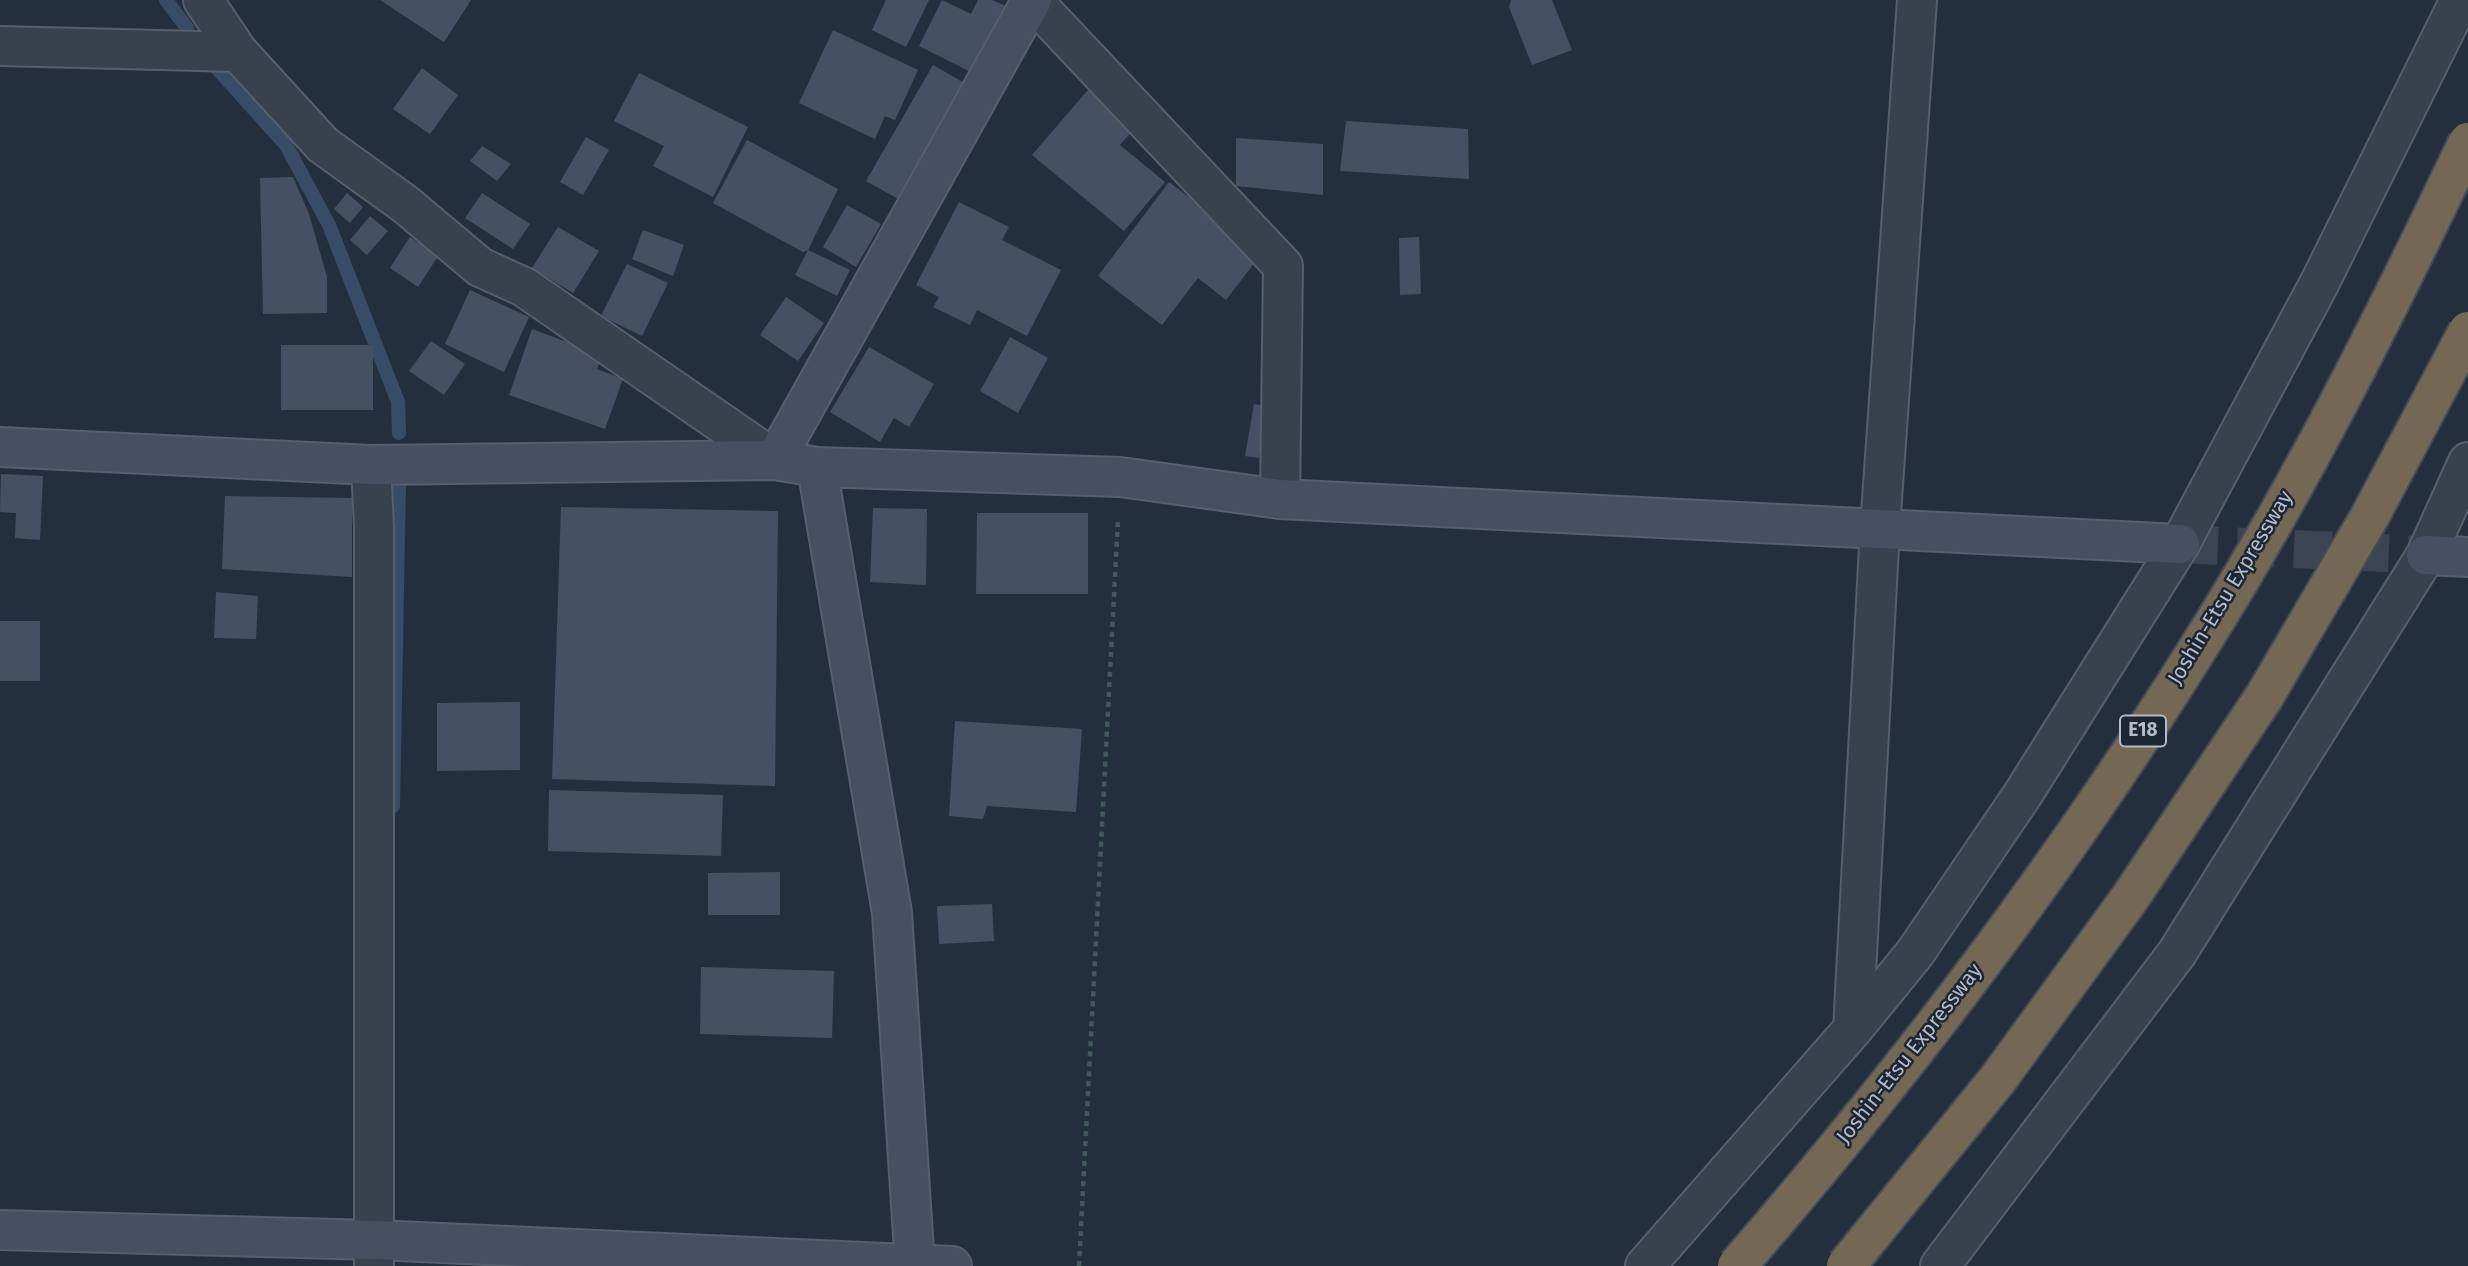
<!DOCTYPE html>
<html>
<head>
<meta charset="utf-8">
<style>
	body { margin:0 }
	canvas { display:block; background:#242f3e }
</style>
</head>
<body>
<canvas width="2468" height="1266"></canvas>
<script>
const g = document.querySelector('canvas').getContext('2d');
g.lineJoin = 'round';
function strokePath(path, color, width, dash) {
  g.strokeStyle = color;
  g.lineWidth = width;
  g.lineCap = dash ? 'butt' : 'round';
  g.setLineDash(dash || []);
  g.stroke(path);
}
function fillPath(path, color) {
  g.fillStyle = color;
  g.fill(path, 'evenodd');
}
function drawText(font, color, halo, rows, align = 'center') {
  g.font = font + ' "Fira Sans",sans-serif';
  g.lineWidth = 5;
  g.setLineDash([]);
  g.textBaseline = 'middle';
  g.strokeStyle = halo;
  g.fillStyle = color;
  for (const [text, x, y, turn = 0] of rows) {
    g.save();
    g.translate(x, y);
    g.rotate((+turn || 0) * Math.PI / 180);
    g.textAlign = isNaN(turn) ? turn : align;
    if (halo) g.strokeText(text, 0, 0);
    g.fillText(text, 0, 0);
    g.restore();
  }
}
const stream = new Path2D(`
	M166 0 187 28
	M216 67 286 145 329 225 398 402 399 433
	M393 806 399 482`);
const building = new Path2D(`
	M380 0H471L444 42Z
	M886 0H929L906 47 872 30Z
	M942 0 971 14 978 0H992L1006 6 973 73 919 46Z
	M1511 0H1552L1572 50 1532 65 1509 7Z
	M833 30 918 70 895 120 885 116 875 139 799 103Z
	M933 65 968 85 900 200 866 181Z
	M422 68 458 95 430 134 393 109Z
	M639 73 748 127 713 197 653 166 664 146 614 121Z
	M1093 84 1139 123 1120 145 1165 182 1124 231 1032 155Z
	M1346 121 1468 129 1469 179 1340 171Z
	M586 137 609 150 583 195 560 182Z
	M1236 138 1323 144V195L1236 186Z
	M747 140 838 189 808 250 803 252 713 203Z
	M482 146 511 164 497 181 470 161Z
	M293 177 309 214 327 277V313L263 314 260 178Z
	M1169 182 1262 253 1226 300 1198 278 1162 325 1098 276Z
	M347 193 363 207 350 223 334 209Z
	M482 193 530 224 513 249 465 218Z
	M959 202 1009 227 1002 240 1061 270 1027 336 977 310 970 325 933 307 939 297 916 285Z
	M847 205 881 224 856 267 823 247Z
	M370 216 388 231 367 255 350 240Z
	M558 227 599 251 573 293 532 268Z
	M643 230 684 245 673 276 632 259Z
	M410 237 438 256 418 287 390 268Z
	M1419 237 1421 294 1400 295 1399 238Z
	M808 250 850 270 837 296 795 275Z
	M627 264 668 283 642 336 601 316Z
	M470 290 529 317 504 372 445 344Z
	M786 297 824 323 798 361 760 335Z
	M532 329 602 355 597 369 623 379 605 429 509 395Z
	M1010 337 1048 358 1018 413 980 391Z
	M431 341 465 364 444 395 409 371Z
	M281 345H373V410H281Z
	M869 347 934 384 909 427 894 418 880 442 830 412Z
	M1254 404 1268 406 1259 458 1245 456Z
	M1 474 43 476 40 540 15 538 16 513 0 512Z
	M225 496 352 498V577L222 569Z
	M561 507 778 511 775 786 552 779Z
	M873 508 927 509 926 585 870 582Z
	M977 513H1088V594H976Z
	M216 592 258 596 256 639 214 638Z
	M0 621H40V681H0Z
	M520 702V770L437 771V703Z
	M955 721 1082 729 1076 812 987 806 983 819 949 816Z
	M549 790 723 795 721 856 548 851Z
	M780 872V915H708V873Z
	M992 904 994 941 939 944 937 906Z
	M701 967 834 971 832 1038 700 1034Z`);
const secondaryTunnel = new Path2D(`
	M2180 544 2426 555`);
const path = new Path2D(`
	M1079 1266 1118 519`);
const street = new Path2D(`
	M203 0 238 52 323 145 405 204 480 267 524 287 775 460
	M1032 0 1283 266 1280 499
	M0 46 238 52
	M371 465 374 527V1266
	M1853 1029 1880 528 1917 0
	M1645 1266 1853 1029 1915 953 2023 794 2180 544 2320 282 2460 0
	M1940 1266 2177 953 2426 555 2468 462`);
const secondary = new Path2D(`
	M0 447 371 465 775 460 817 467 1120 477 1280 499 2180 544
	M775 460 1032 0
	M817 467 892 913 915 1266
	M2426 555 2468 557
	M0 1230 375 1240 952 1266`);
const highwayBridge = new Path2D(`
	M1737 1266C1908 1069 2067 859 2205 637 2304 479 2388 310 2468 142
	M1846 1266 1998 1079 2132 895 2264 697 2370 516 2468 331`);
const shields = [
	[2143,731,46]
];
const shieldNames = [
	["E18",2143,731]
];
const streetNames = [
	["Joshin-Etsu Expressway",2231,588,-59],
	["Joshin-Etsu Expressway",1910,1054,-52]
];
strokePath(stream, '#394c67', 14);
fillPath(building, '#455162');
strokePath(secondaryTunnel, '#3a4453', 38, [38, 19]);
strokePath(street, '#565f6c', 42);
strokePath(secondary, '#565f6c', 42);
strokePath(path, '#44595c', 4.5, [5, 5]);
strokePath(street, '#38414e', 38);
strokePath(secondary, '#465061', 38);
strokePath(highwayBridge, '#434c59', 42, []);
strokePath(highwayBridge, '#746855', 38);
for (const [x, y, w] of shields) {
  const box = new Path2D();
  box.roundRect(x - w / 2, y - 15.5, w, 31, 5);
  g.fillStyle = '#1d2633';
  g.fill(box);
  strokePath(box, '#b4bcc9', 2);
}
drawText('bold 19px', '#b4bcc9', null, shieldNames);
drawText('21px', '#b4bcc9', '#1d2633', streetNames);
</script>
</body>
</html>
